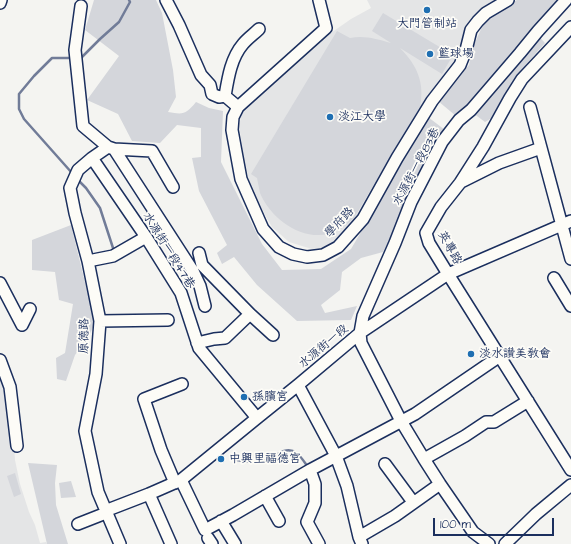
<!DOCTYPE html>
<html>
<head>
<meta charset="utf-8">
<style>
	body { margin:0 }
	#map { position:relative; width:571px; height:544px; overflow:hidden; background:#f4f4f1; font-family:"Architects Daughter",sans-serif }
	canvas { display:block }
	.scale { position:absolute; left:433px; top:518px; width:121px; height:18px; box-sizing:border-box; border:2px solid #1b2f5e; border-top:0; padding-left:5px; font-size:12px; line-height:14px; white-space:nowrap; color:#1b2f5e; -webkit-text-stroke:3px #fdfcf7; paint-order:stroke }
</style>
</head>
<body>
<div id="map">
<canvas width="571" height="544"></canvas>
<div class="scale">100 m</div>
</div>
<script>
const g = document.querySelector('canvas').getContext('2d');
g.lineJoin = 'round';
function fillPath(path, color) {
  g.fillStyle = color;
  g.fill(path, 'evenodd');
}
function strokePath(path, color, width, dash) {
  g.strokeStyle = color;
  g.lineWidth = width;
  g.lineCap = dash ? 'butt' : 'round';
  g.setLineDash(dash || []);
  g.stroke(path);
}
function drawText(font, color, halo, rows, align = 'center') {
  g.font = font + ' "Architects Daughter","LXGW WenKai TC",sans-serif';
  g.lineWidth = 3.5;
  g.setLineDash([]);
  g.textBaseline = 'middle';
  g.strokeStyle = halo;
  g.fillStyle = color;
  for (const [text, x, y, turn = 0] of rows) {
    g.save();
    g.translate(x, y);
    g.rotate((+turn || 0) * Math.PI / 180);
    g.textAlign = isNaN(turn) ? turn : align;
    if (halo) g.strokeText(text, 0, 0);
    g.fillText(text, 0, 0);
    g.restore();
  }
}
const built = new Path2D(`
	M367 0H498L479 12 465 48 457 64 434 89 424 107 356 221 338 240 327 247 312 249 289 242 272 227 260 206 250 184 244 159 239 125 243 110 263 92 328 35 351 19 371 8Z
	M0 374 13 432 15 460 20 484 29 512 35 525 40 543 46 542 47 544H0Z`);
const green = new Path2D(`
	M94 0H156L162 13 173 70 176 97 168 112C184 115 186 114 196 102L209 108 223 111 221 162 262 244 282 270 321 269 351 249 428 117 445 130 383 252 361 258 342 272 340 290 321 305 325 313 357 306 351 320 297 321 257 285 234 257 222 264 217 253 227 245 199 191 192 158 201 157V128L177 125 160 143 132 141 118 114 87 100 119 56 85 30Z
	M517 0H560L533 30 545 43 521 70 492 118 485 122 465 107 456 116 438 101 453 82 469 65 473 47 482 27 489 16Z
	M383 13 418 34 413 43 418 34 453 55 442 74 400 48C417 65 425 83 420 107L354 218C349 222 345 227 339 230 309 246 272 222 260 193 259 188 258 183 257 178L251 174 337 31 350 38C364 35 377 39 391 43L372 31Z
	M71 225 95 323 89 336 75 355 66 381 57 379 56 358 65 353 73 304 59 300 55 272 32 270V240Z
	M28 463 57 465 55 483 56 505 68 544H47Z
	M15 473 21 494 14 497 7 476Z
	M71 481 76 497 61 498 59 483Z`);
const stream = new Path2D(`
	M79 58H81L100 39 119 22 130 2 129 0
	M72 173 24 119 19 109V94L34 76 52 58H74
	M77 179 86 188 100 208 113 248
	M232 459C243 461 256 464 267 460 273 458 278 453 284 451 296 447 302 459 308 467`);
const minor = new Path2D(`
	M166 0 179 25 201 75 210 85 212 94 219 97 225 96 238 107
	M319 0 326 28 238 107 233 117 232 130 241 179 263 229 279 247 293 254 307 257 323 255 338 247 363 219 397 158 432 101 460 65 466 50 471 30 478 21 486 13 508 0
	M0 3 1 0
	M81 6 75 50 83 126 108 147
	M571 27 522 79 510 98 483 147 460 183 441 207 426 233 429 243 448 274 571 470
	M225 96C228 78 231 58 243 44 248 38 254 34 259 29
	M530 107 571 259
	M114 149 193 271 200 286 205 306
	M92 158 146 237 181 293 199 348 257 418
	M461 182 499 163 541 148
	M199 253 202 265 250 314 273 335
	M88 261 113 256 146 237
	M554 278 571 306
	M0 283 22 325
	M100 321 168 320
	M22 325 30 309
	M197 343 214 339 225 338 250 314
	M0 360 10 387 17 446
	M298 385 336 456 347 486 359 537 362 544
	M424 459 465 436 486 422H494L528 401
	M385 464 413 502
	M310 470 315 484V503L307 522 319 544
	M181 480 205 530 233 515 310 470 415 414 500 356
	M175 483 161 450 144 399 182 384
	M149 494 171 544
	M265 496 279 521
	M105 511 149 494 181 480 257 418 298 385 360 333 448 274 571 221
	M221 521 235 544
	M78 524 106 513
	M359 537 395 516 440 484
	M208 538 212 544
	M120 544 98 492 85 431 96 374 100 321 88 261 75 213 70 188 78 170 92 158 108 147 114 149 152 151 173 187
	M489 544 473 532 440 484 424 459 401 421 361 343 360 333 363 316 395 243 411 202 442 142 459 120 471 110 520 53 538 31 566 0
	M505 544 536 514 571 485`);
const markers = [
	[427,10,4,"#1f6fb2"],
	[430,54,4,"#1f6fb2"],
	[330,117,4,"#1f6fb2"],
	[471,354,4,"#1f6fb2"],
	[244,397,4,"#1f6fb2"],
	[221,459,4,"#1f6fb2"]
];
const poiNames = [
	["大門管制站",427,24,"center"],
	["籃球場",438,54],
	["淡江大學",338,117],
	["淡水讚美教會",479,354],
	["孫臏宮",252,397],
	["中興里福德宮",229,459]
];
const streetNames = [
	["水源街一段83巷",417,167,-62],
	["學府路",340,223,-47],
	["英專路",449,248,61],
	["水源街一段47巷",168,251,58],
	["原德路",85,336,-89],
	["水源街一段",324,347,-40]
];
fillPath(built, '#e4e5e6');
fillPath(green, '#d4d6db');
strokePath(stream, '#717c98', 2.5);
strokePath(minor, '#1b2f5e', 14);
strokePath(minor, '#fdfcf7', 11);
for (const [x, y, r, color] of markers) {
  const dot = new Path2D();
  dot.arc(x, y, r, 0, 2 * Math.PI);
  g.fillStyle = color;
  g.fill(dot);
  strokePath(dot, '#fdfcf7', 1.5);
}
drawText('12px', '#1b2f5e', '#fdfcf7', poiNames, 'left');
drawText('12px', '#1b2f5e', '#fdfcf7', streetNames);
</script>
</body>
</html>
